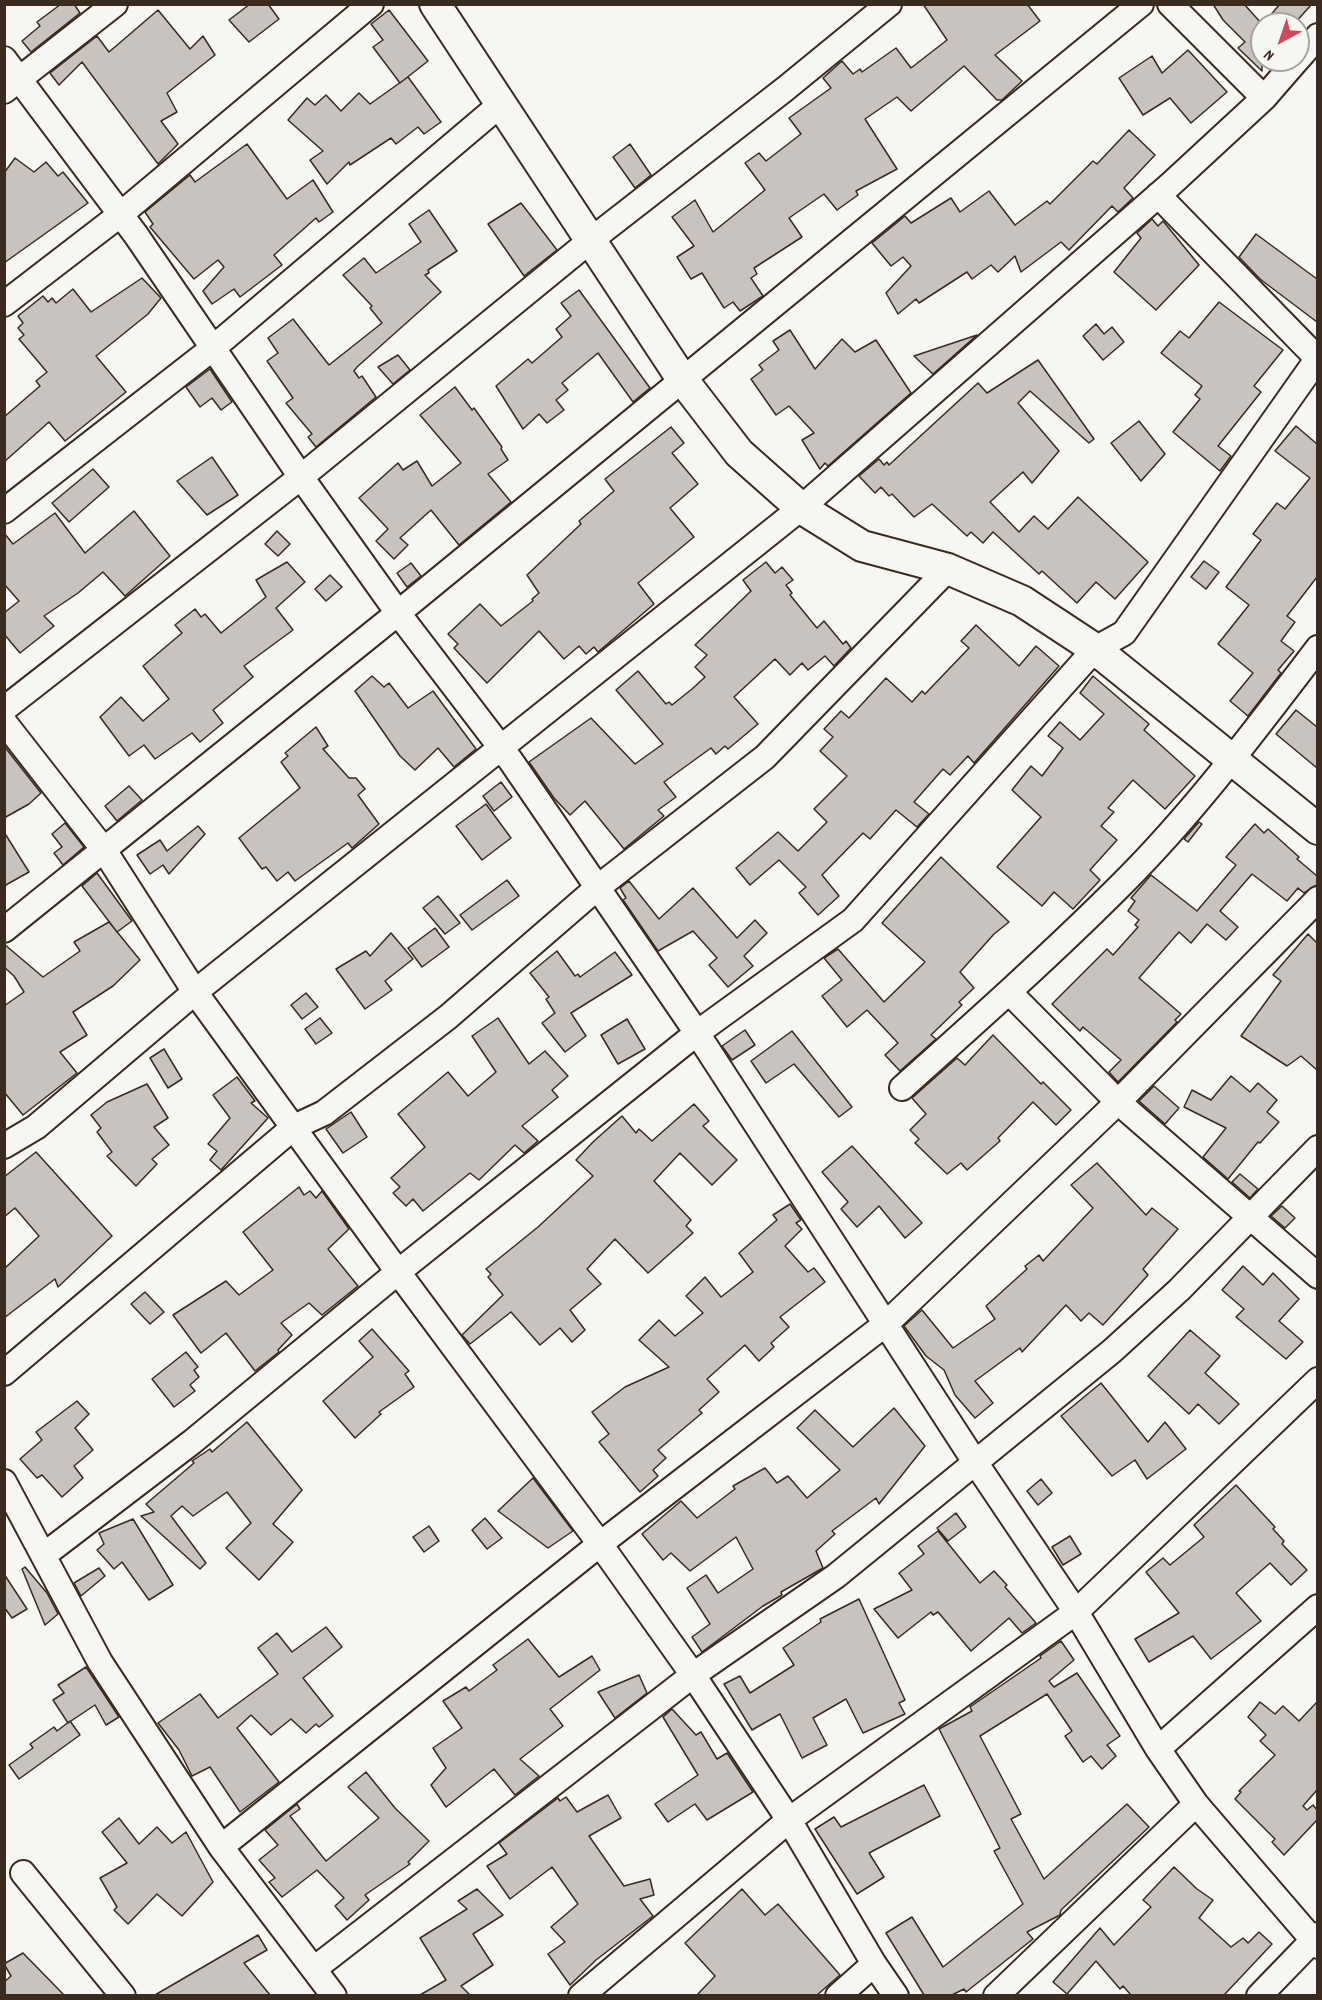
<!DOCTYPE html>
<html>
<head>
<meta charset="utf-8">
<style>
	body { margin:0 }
	#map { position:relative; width:1322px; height:2000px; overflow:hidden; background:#f6f6f2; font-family:Dekko,sans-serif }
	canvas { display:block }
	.frame { position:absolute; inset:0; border:6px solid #3b2a1e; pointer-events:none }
	.north { position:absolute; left:1250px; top:12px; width:60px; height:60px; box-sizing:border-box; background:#f6f6f2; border:2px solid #aba49d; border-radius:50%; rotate:220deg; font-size:16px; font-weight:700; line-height:24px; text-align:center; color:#3b2a1e }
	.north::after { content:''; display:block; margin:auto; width:21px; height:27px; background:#d1495b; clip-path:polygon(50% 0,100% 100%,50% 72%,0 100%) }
</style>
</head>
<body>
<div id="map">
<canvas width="1322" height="2000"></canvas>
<div class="frame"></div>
<div class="north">N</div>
</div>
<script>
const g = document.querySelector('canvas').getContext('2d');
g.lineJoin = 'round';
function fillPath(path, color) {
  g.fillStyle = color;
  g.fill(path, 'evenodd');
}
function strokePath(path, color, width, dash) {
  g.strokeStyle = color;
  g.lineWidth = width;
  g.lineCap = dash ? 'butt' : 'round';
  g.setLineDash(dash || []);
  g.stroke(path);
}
const building = new Path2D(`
	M61 4H74L80 13 31 52 22 41 40 26 37 22Z
	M250 4H268L279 19 249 42 229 20Z
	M923 4H1027L1040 21 995 55 1022 81 1002 100H997L964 66 911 111 897 97 865 119 897 169 856 191 858 195 837 210 824 194 789 218 802 237 754 268 757 274 751 278 763 296 740 311 733 302 724 308 702 273 691 279 677 257 694 246 672 217 695 200 713 232 765 190 745 163 759 153 766 161 801 134 789 118 831 88 823 78 842 61 853 74 860 69 862 72 896 48 911 68 947 40Z
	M1213 4H1244L1262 24V71L1238 48 1245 42 1223 20Z
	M1280 4H1312L1294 24H1263Z
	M158 10 190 49 203 36 215 55 167 93 177 112 161 121 178 144 158 164 82 62 59 85 50 73 97 36 109 52Z
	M389 10 428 61 400 83 373 47 383 40 371 24Z
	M1188 50 1227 92 1191 123 1170 98 1143 115 1119 78 1152 56 1162 73Z
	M408 77 441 122 424 134 418 127 396 144 391 138 350 165 349 162 327 184 310 160 323 151 288 120 307 98 315 105 326 95 341 111 359 93 370 104Z
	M1129 130 1155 155 1124 188 1133 198 1118 212 1112 206 1069 250 1061 242 1021 272 1015 256 998 272 991 265 972 279 967 272 919 303 916 299 898 314 886 293 911 266 903 257 891 266 872 243 905 216 911 223 951 198 960 212 989 191 1015 225 1047 201 1050 204 1093 161 1097 164Z
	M247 144 287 199 313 180 333 212 319 222 316 218 274 255 282 265 240 297 234 289 212 304 203 291 224 267 218 260 194 279 150 227 153 224 145 212 190 175 195 182Z
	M630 144 651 175 635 188 613 157Z
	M15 158 34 172 46 162 58 176 63 172 88 203 4 263V173Z
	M521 203 557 250 524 276 488 224Z
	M429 210 457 251 428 270 429 273 425 275 441 292 357 367 354 371 359 378 362 376 376 397 316 447 308 437 312 434 286 403 293 398 267 361 278 353 268 338 293 319 329 365 382 323 370 308 372 306 343 275 364 258 376 273 421 242 409 224Z
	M1152 219 1158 226 1163 221 1199 265 1156 310 1114 272 1141 238 1137 233Z
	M1256 234 1317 279V322L1260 279 1239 257Z
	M142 278 161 298 148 314 96 356 126 392 65 441 49 422 4 462V417L40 386 36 381 47 372 19 339 24 335 18 328 23 323 18 316 43 296 48 302 52 298 56 303 73 289 91 312Z
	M579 290 650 388 633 402 598 353 562 383 568 390 556 400 564 410 547 423 539 414 523 429 496 386 528 359 532 363 562 337 556 329 571 316 561 303Z
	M1219 302 1283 350 1254 386 1261 392 1218 446 1231 456 1220 471 1173 432 1200 399 1195 395 1202 386 1161 353 1180 331 1189 338Z
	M1096 324 1104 334 1112 327 1124 342 1103 360 1083 336Z
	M790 330 815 369 842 339 855 352 876 340 911 393 828 466 825 463 820 469 802 440 814 433 789 406 776 415 751 379 763 370 759 365 779 350 773 341Z
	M977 335 933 374 914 356Z
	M398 355 410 370 393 384 378 367Z
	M1038 360 1094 439 1089 443 1030 391 1018 403 1059 451 1032 483 1023 472 990 502 1019 532 1034 516 1048 529 1078 497 1148 562 1115 599 1096 582 1077 603 1042 571 1039 574 993 532 983 543 971 532 967 536 932 504 914 517 892 494 889 496 881 487 875 493 859 476 879 459 884 465 887 462 889 465 978 383 987 393Z
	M210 369 232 402 221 410 212 398 200 407 186 387Z
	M455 387 472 410 474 408 502 447 501 449 508 460 488 474 511 502 459 545 431 510 400 538 408 545 394 559 376 541 388 529 359 498 398 463 403 470 417 461 432 486 461 463 420 415Z
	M1139 421 1165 454 1141 481 1111 443Z
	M1296 426 1317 444V577L1287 616 1295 622 1281 641 1294 651 1278 670 1281 673 1248 716 1230 701 1253 673 1218 644 1249 605 1226 587 1261 540 1253 534 1277 503 1285 509 1310 478 1275 451Z
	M671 427 684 443 672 453 698 484 670 508 694 537 638 583 654 604 598 652 594 647 586 654 579 646 564 659 539 631 487 683 454 648 458 644 448 634 480 604 501 626 533 601 532 599 539 593 527 575 581 524 579 521 614 491 605 479Z
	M212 457 238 495 207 515 177 481Z
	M93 469 109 487 69 522 52 503Z
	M134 511 170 556 125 596 103 572 78 593 44 616 54 626 20 653 4 634V613L19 601 4 584V533L13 544 55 513 85 553Z
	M277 531 290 544 278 556 265 544Z
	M1204 561 1219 572 1206 589 1191 577Z
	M287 562 305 582 276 608 293 630 244 666 253 677 213 710 223 723 200 742 192 733 155 759 144 745 129 756 100 717 121 697 143 721 169 699 143 666 182 633 175 625 195 609 201 617 205 614 221 633 266 597 256 580Z
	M766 562 775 573 782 567 793 580 786 585 792 593 790 595 817 628 824 621 843 644 846 641 851 648 834 666 825 656 808 670 802 663 790 675 775 659 762 671 734 697 758 724 728 749 725 746 716 754 711 748 664 782 676 797 658 810 664 816 624 849 585 801 570 815 554 798 529 762 591 718 635 764 663 744 616 690 638 671 666 704 669 702 672 705 692 689 705 677 695 667 707 655 695 645 751 591 743 580Z
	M411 563 421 576 407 587 397 573Z
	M330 575 342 587 326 601 315 589Z
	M976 625 1019 666 1036 646 1059 666 974 763 968 756 950 775 943 769 914 802 929 814 917 827 896 810 870 839 863 833 822 875 839 896 818 915 799 893 806 887 779 860 750 885 736 868 778 832 798 851 827 822 814 809 847 776 820 751 833 737 824 729 841 711 849 718 886 678 912 702 922 691 925 694 969 648 961 641Z
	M372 676 384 687 389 683 408 708 433 691 476 749 454 767 438 748 415 770 400 756 355 691Z
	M1093 676 1149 724 1144 730 1195 776 1165 809 1133 780 1108 808 1114 812 1101 826 1117 840 1090 870 1100 880 1073 909 1054 892 1042 906 997 867 1041 817 1012 790 1031 766 1042 776 1063 748 1048 736 1060 722 1080 740 1104 714 1080 693Z
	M1296 710 1317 727V768L1276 734Z
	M316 727 328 746 323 749 349 778H356L365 789 358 795 379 824 352 848 348 843 295 881 288 872 277 881 266 867 262 869 239 838 300 788 281 762 288 756 285 753Z
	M4 746 41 793 29 804 4 818Z
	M501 782 512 797 494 811 483 796Z
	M129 786 142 800 117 821 105 806Z
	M486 804 511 838 482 860 456 826Z
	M1199 822 1202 824 1188 842 1184 839Z
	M65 823 84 847 63 865 54 853 62 847 52 834Z
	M1255 824 1264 833 1268 829 1299 857 1297 859 1317 876V885L1304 893 1298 888 1287 901 1252 874 1220 911 1238 927 1226 940 1207 924 1191 943 1179 932 1139 978 1181 1014 1175 1020 1177 1022 1118 1082 1109 1072 1121 1060 1083 1027 1080 1031 1052 1004 1107 949 1113 955 1138 927 1135 925 1139 920 1128 911 1135 901 1131 898 1151 875 1197 911 1236 865 1226 857Z
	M198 826 205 834 169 874 163 865 150 874 137 855 160 840 167 851Z
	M4 832 29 872 4 886Z
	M941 857 1009 922 994 934 960 972 974 988 959 1002 962 1005 931 1035 936 1039 900 1071 885 1055 898 1043 867 1010 847 1027 822 996 842 980 824 958 838 949 884 1002 925 962 882 923Z
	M97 873 132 921 117 932 82 886Z
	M507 880 519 896 472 930 460 915Z
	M629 881 659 919 693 888 737 938 755 920 767 933 744 956 753 966 728 987 709 965 717 958 693 931 658 951 623 900 626 898 620 888Z
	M438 896 460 923 445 934 423 908Z
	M109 922 140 960 113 986 73 1012 87 1035 60 1052 77 1073 23 1115 4 1092V1006L24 992 14 976 4 967V944L43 977 80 951 74 942Z
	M435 928 449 947 422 967 408 948Z
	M391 933 413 959 385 981 392 990 365 1009 336 969 366 951 370 956Z
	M1308 934 1317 943V1070L1301 1056 1287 1066 1241 1036 1281 981 1273 975Z
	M557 951 575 976 578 974 580 977 615 952 632 975 571 1013 586 1036 565 1052 542 1023 555 1013 546 999 549 997 530 973Z
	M306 993 318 1007 302 1019 291 1005Z
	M320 1018 332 1033 316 1044 305 1029Z
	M498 1018 529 1064 545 1051 568 1076 552 1090 558 1097 522 1126 538 1141 524 1153 515 1145 479 1180 470 1173 423 1211 413 1199 406 1206 393 1193 400 1187 391 1178 425 1147 398 1114 448 1072 468 1096 496 1072 472 1036Z
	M627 1019 645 1049 618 1064 601 1035Z
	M745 1030 755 1045 732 1060 722 1046Z
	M792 1031 852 1107 839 1117 794 1064 766 1083 751 1061Z
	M993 1035 1041 1084 1043 1082 1071 1110 1056 1125 1033 1102 998 1138 1000 1141 967 1170 961 1163 947 1174 915 1143 919 1139 910 1130 926 1114 912 1098 957 1058 965 1065Z
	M164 1049 182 1079 168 1088 150 1058Z
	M1231 1076 1250 1092 1258 1083 1277 1100 1267 1112 1279 1122 1260 1143 1258 1142 1228 1179 1203 1157 1226 1128 1184 1107 1192 1090 1211 1100Z
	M237 1077 255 1101 251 1103 268 1118 221 1170 210 1160 217 1151 208 1144 230 1118 213 1095Z
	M147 1084 168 1118 154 1127 169 1145 152 1159 157 1164 136 1186 107 1156 112 1152 97 1132 101 1128 91 1115 107 1102Z
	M1154 1086 1179 1108 1165 1124 1139 1101Z
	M694 1104 709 1121 703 1126 737 1160 712 1185 680 1153 654 1181 691 1220 686 1226 693 1233 648 1273 615 1239 587 1269 601 1284 570 1310 585 1330 572 1342 560 1328 540 1345 511 1312 470 1344 462 1335 503 1295 488 1277 491 1274 486 1269 538 1227 593 1176 576 1160 593 1142 622 1116 636 1133 639 1129 652 1141Z
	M351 1112 367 1137 343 1153 326 1129Z
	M852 1146 922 1223 905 1238 879 1206 857 1227 841 1209 848 1202 822 1172Z
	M36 1152 112 1236 58 1287 55 1279 4 1318V1269L39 1236 15 1208 4 1217V1177Z
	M1097 1163 1146 1215 1152 1208 1178 1229 1143 1269 1148 1275 1103 1325 1089 1313 1081 1321 1066 1305 1022 1352 1020 1348 975 1381 993 1403 975 1418 955 1395 944 1370 926 1356 904 1326 922 1310 953 1348 995 1319 986 1306 1027 1269 1025 1266 1039 1255 1043 1261 1093 1208 1071 1185Z
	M1240 1174 1258 1189 1250 1198 1232 1182Z
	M299 1187 304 1195 310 1191 316 1198 322 1191 349 1229 328 1249 358 1286 322 1315 309 1303 281 1323 292 1335 278 1350 279 1352 255 1371 226 1333 201 1353 173 1315 226 1281 239 1295 273 1270 243 1232Z
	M790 1204 801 1220 796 1223 802 1229 785 1246 808 1272 814 1268 825 1282 780 1317 789 1327 771 1343 774 1347 759 1361 745 1345 707 1379 719 1392 699 1410 702 1413 658 1450 666 1458 653 1470 658 1476 640 1492 599 1442 609 1434 592 1412 625 1387 669 1367 639 1340 659 1320 675 1336 703 1313 686 1296 705 1277 721 1297 753 1272 739 1253 777 1220 773 1215Z
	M1282 1206 1295 1218 1285 1228 1271 1216Z
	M1243 1266 1263 1285 1273 1273 1299 1299 1279 1321 1303 1342 1286 1359 1236 1317 1244 1309 1222 1290Z
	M145 1292 164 1312 150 1324 131 1304Z
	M372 1329 409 1371 405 1374 414 1387 379 1412 381 1414 355 1438 323 1401 373 1357 359 1341Z
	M1190 1330 1220 1356 1205 1373 1239 1404 1219 1424 1198 1404 1189 1414 1148 1376Z
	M186 1352 198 1367 194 1370 199 1377 190 1385 195 1391 174 1407 152 1379Z
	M1101 1383 1148 1442 1165 1422 1186 1449 1147 1479 1135 1460 1112 1476 1061 1416Z
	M77 1401 89 1414 75 1428 93 1450 74 1466 83 1478 62 1497 42 1475 37 1478 20 1459 42 1440 36 1432Z
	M894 1408 925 1446 879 1504 876 1498 832 1531 835 1534 816 1551 823 1568 781 1592 782 1595 763 1606 702 1652 692 1637 710 1624 687 1588 706 1575 718 1593 753 1569 736 1537 690 1571 671 1553 663 1560 642 1534 681 1501 697 1518 735 1489 733 1486 765 1468 777 1483 788 1476 807 1498 840 1470 797 1428 815 1410 853 1447Z
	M247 1422 302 1490 273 1524 293 1542 259 1580 226 1548 251 1523 227 1492 193 1516 182 1506 171 1516 206 1563 200 1569 141 1516 154 1512 146 1504 194 1463 192 1461 210 1449 212 1452Z
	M533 1478 573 1531 548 1548 498 1511Z
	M1041 1479 1052 1493 1038 1505 1027 1491Z
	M1236 1485 1275 1527 1273 1529 1284 1541 1282 1544 1307 1570 1291 1585 1270 1563 1236 1593 1261 1621 1211 1659 1193 1636 1149 1662 1135 1639 1179 1613 1146 1572 1163 1558 1170 1565 1204 1537 1194 1525Z
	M956 1513 966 1527 948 1541 937 1528Z
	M485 1518 502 1538 487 1549 472 1530Z
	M133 1519 173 1585 149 1600 122 1562 114 1569 97 1550 104 1544 99 1533Z
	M429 1526 439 1541 424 1552 413 1537Z
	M938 1531 980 1583 994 1571 1007 1585 1005 1587 1036 1623 1022 1633 1009 1618 971 1651 938 1612 933 1615 931 1612 898 1638 874 1609 912 1590 899 1573 924 1554 918 1546Z
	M1070 1536 1081 1554 1063 1565 1052 1547Z
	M25 1567 47 1593 58 1614 45 1625 22 1569Z
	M99 1568 105 1576 81 1596 74 1583Z
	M4 1574 27 1609 12 1618 4 1607Z
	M859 1599 905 1700 899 1703 905 1714 863 1733 846 1699 813 1718 827 1745 802 1758 780 1714 752 1730 724 1684 740 1676 750 1693 794 1665 783 1648 821 1622 820 1619Z
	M326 1627 342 1647 303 1678 333 1716 319 1727 316 1724 306 1733 291 1719 271 1735 251 1715 237 1728 279 1782 240 1812 210 1767 192 1776 179 1750 158 1723 200 1694 218 1718 278 1674 258 1648 277 1633 292 1652Z
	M528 1639 559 1677 592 1656 600 1670 550 1709 563 1726 520 1759 539 1776 515 1795 494 1769 446 1807 431 1785 446 1768 433 1748 462 1728 443 1701 466 1687 469 1691 497 1670 493 1665Z
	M1061 1641 1074 1660 1049 1681 1054 1687 1077 1673 1120 1736 1107 1745 1116 1756 1102 1769 1091 1756 1083 1762 1065 1736 1072 1731 1047 1694 980 1736 1021 1814 1011 1819 1044 1879 1127 1804 1149 1827 1061 1910 1060 1915 1027 1932 1033 1939 966 1992 964 1989 952 1995H924L886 1933 912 1917 943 1967 1023 1904 994 1851 1000 1848 939 1729 972 1711 970 1707 1041 1658 1040 1656Z
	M86 1667 119 1717 106 1725 95 1705 68 1723 53 1700 64 1693 58 1685Z
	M639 1675 647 1693 615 1718 598 1692Z
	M1260 1702 1275 1714 1283 1706 1299 1721 1317 1702V1790L1303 1806 1307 1810 1313 1805 1317 1810V1820L1284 1855 1272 1842 1275 1839 1235 1799 1241 1792 1239 1791 1275 1755 1260 1741 1266 1735 1248 1717Z
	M672 1709 696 1735 701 1732 717 1759 727 1753 753 1792 707 1820 695 1804 668 1822 655 1804 698 1775 663 1717Z
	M70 1721 80 1735 19 1779 9 1765 33 1748 30 1744 54 1727 57 1731Z
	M366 1772 395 1808 429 1841 408 1862 410 1864 365 1895 369 1900 347 1920 335 1906 344 1898 317 1870 282 1897 269 1882 275 1878 259 1860 278 1845 265 1830 297 1804 300 1809 290 1816 326 1861 379 1818 348 1787Z
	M924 1785 940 1816 869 1853 884 1877 857 1894 815 1829 834 1817 841 1827Z
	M608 1795 621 1818 589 1836 624 1886 650 1879 654 1895 640 1899 653 1916 596 1960 570 1985 548 1954 565 1942 551 1927 578 1904 552 1867 510 1899 487 1866 507 1854 499 1843 558 1798 560 1801 566 1797 577 1812Z
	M119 1818 139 1844 157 1827 172 1843 186 1832 213 1882 182 1916 157 1894 128 1924 114 1910 117 1907 100 1878 127 1863 102 1832Z
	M1174 1867 1197 1889 1213 1900 1199 1918 1231 1947 1243 1938 1248 1943 1259 1932 1272 1944 1224 1995H1131L1123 1986 1120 1989 1096 1961 1067 1994 1053 1982 1100 1928 1114 1945 1151 1907 1143 1900Z
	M477 1889 503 1915 473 1934 493 1965 461 1986 470 1995H420L446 1980 420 1938 467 1909 458 1901Z
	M742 1889 765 1915 778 1904 840 1975 817 1995H697L715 1976 685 1943Z
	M258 1935 267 1950 244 1963 270 1995H155Z
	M23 1953 64 1995H4V1982L11 1976 4 1964Z`);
const minor = new Path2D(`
	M1170 4 1264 98
	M4 59 136 235 301 477 398 613 511 761 697 1033 975 1462 1076 1612 1158 1749 1196 1804 1318 1946
	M1298 59 1318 36
	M4 91 115 4
	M1158 195 1318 359
	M4 304 121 214 371 4
	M4 511 213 348 501 104
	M4 709 301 477 591 240 785 89 889 4
	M4 722 104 850 195 992 398 1272 600 1544 693 1675 789 1820 874 1964 896 1996
	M4 930 398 613 1141 4
	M1009 992 1118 1102 1318 1276
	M902 1088C977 1021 1052 954 1123 883 1195 811 1256 729 1318 648
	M4 1146 36 1127 195 992 801 508 1171 184 1264 98 1297 60
	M4 1373 294 1127 324 1113 448 1017 597 888 765 757 948 569
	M4 1482 100 1662 221 1847 334 1996
	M44 1555 192 1442 398 1272 697 1033 853 920 1095 649 1124 633 1318 358
	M1158 1749 1318 1607
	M221 1847 600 1544 887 1323 1118 1102 1318 899
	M23 1873 123 1996
	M314 1969 693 1675 836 1576 1112 1351 1179 1290 1318 1148
	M581 1996 789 1820 1076 1612 1318 1380
	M838 1996 874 1964
	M996 1996 1196 1804
	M1259 1996 1318 1935`);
const major = new Path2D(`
	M435 4 682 379 739 453 801 508 862 546 948 569 1022 601 1095 649 1318 829`);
fillPath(building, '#c8c3be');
strokePath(building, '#3b2a1e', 1.5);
strokePath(minor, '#3b2a1e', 28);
strokePath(major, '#3b2a1e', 34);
strokePath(minor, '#f6f6f2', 24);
strokePath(major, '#f6f6f2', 30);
</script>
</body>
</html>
